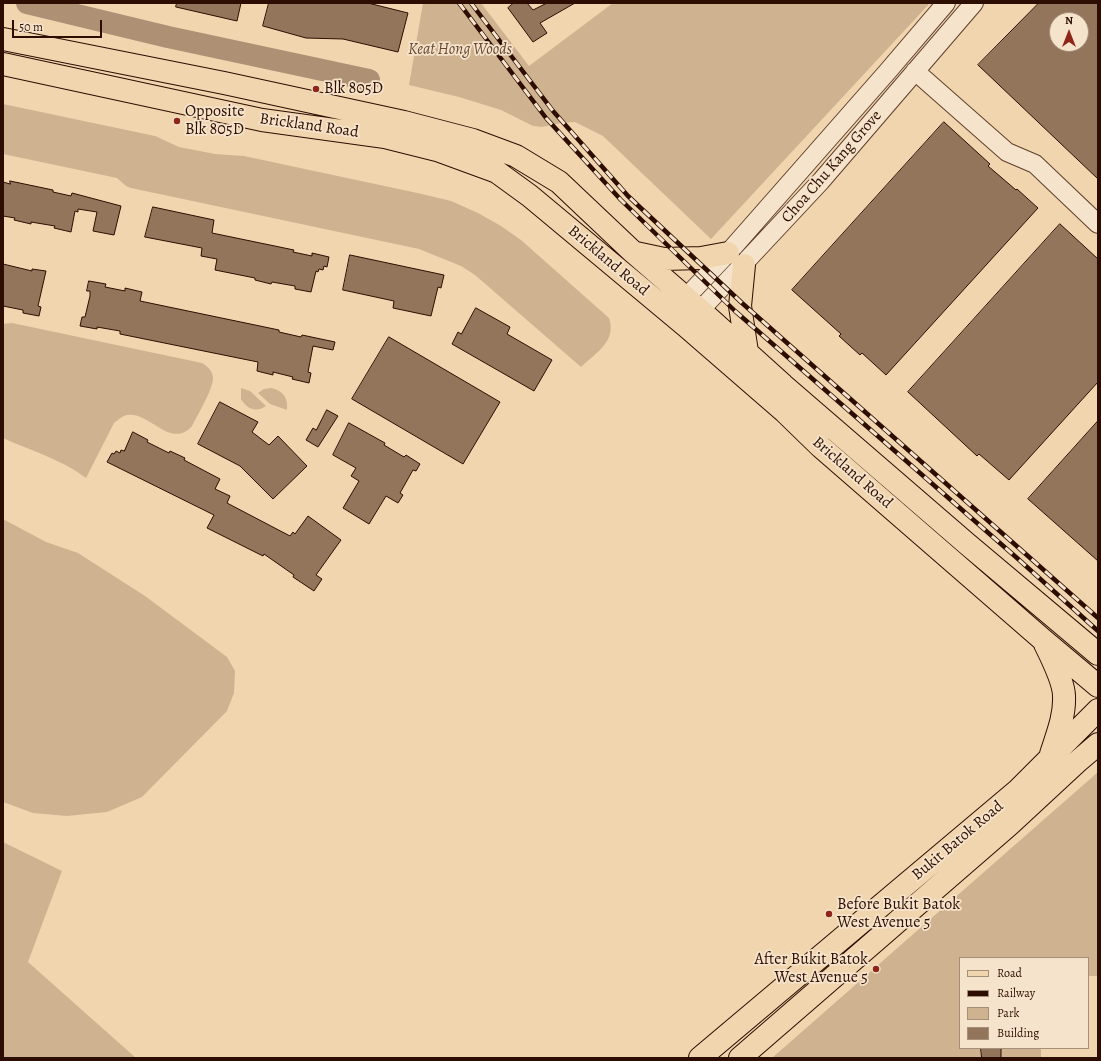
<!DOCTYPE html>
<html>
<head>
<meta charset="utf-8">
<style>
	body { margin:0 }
	#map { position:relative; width:1101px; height:1061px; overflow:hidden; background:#f0d5af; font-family:Alegreya,serif }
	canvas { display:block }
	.frame { position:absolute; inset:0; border:4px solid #2d0d00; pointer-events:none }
	.legend { position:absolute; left:959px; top:957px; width:130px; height:92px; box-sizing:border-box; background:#f5e4cb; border:1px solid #a58e7a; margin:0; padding:5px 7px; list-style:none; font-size:12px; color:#2d0d00 }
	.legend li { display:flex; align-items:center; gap:8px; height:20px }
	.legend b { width:20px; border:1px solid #a58e7a }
	.north { position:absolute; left:1049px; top:12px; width:40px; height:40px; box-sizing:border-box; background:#f5e4cb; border:1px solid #a58e7a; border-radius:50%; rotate:0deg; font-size:11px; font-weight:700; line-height:16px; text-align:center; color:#2d0d00 }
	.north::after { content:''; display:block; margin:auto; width:14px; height:18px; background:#8f2418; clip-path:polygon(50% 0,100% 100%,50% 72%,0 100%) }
	.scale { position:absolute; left:12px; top:20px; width:90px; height:18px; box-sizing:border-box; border:2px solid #2d0d00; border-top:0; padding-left:5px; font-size:12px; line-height:14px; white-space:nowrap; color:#2d0d00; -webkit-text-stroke:3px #f5e4cb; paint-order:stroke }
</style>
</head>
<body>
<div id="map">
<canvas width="1101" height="1061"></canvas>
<div class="frame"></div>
<ul class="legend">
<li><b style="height:5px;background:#f0d5af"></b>Road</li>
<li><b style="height:5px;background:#2d0d00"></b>Railway</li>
<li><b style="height:11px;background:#cfb391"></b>Park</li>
<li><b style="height:11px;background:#92755b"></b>Building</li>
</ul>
<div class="north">N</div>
<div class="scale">50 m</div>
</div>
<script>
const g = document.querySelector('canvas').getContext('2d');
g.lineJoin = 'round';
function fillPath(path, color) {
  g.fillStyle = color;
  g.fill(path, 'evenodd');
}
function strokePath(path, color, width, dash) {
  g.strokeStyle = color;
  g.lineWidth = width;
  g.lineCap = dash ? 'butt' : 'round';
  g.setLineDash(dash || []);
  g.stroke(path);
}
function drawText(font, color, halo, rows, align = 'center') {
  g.font = font + ' Alegreya,serif';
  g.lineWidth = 3.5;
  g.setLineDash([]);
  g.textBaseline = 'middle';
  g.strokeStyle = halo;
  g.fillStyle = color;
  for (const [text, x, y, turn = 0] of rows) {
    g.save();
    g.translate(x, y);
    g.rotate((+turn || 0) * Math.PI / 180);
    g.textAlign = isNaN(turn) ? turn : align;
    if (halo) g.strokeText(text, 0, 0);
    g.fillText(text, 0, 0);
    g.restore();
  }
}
const green = new Path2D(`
	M423 3H481L529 66 613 3H930L711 239 603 136 575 122 561 123 542 127 533 126 501 110 459 97 409 85Z
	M3 104 155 136 179 147 215 154 244 156 422 194 451 201 478 213 501 226 521 240 609 318C617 341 596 353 581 367L475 275 461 266 419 249 131 188 126 186 117 178 3 154Z
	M12 323 202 363C207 366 212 370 213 377 214 388 197 416 192 426 171 450 149 411 127 415 122 416 118 420 114 423L86 478C61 459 31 451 3 438V324Z
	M241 388 250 391 266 406C256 413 247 409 241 399Z
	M271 388C284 391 288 398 287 410L270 404 258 393 264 389Z
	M3 519 46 542 78 553 145 596 227 657 235 671 234 693 227 711 142 797 107 812 67 816 33 813 3 802Z
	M1098 772V976H1088V958H960V1048H1041V1058H772Z
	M3 842 62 871 28 962 136 1058H3Z`);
const river = new Path2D(`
	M27 3 168 37 369 80`);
const building = new Path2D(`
	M177 3H241L237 21 176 7Z
	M269 3H368L408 13 398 52 343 39 306 38 263 26Z
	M514 3H527L533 10 547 3H575L540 23 547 33 533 42 508 8Z
	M1039 3H1098V179L978 65ZM1057 20H1081V44H1057Z
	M944 122 990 164 988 166 1016 190 1017 189 1038 208 886 375 862 353 860 355 839 336 841 334 792 290Z
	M10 181 53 190V192L71 196 72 193 121 206 114 235 93 231 97 212 78 209V212L75 211 71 232 54 228 55 226 31 222V224L14 220 15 218 3 216V182L10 184Z
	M153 207 214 220 212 233 294 250 293 252 312 256V253L329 257 327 267 324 266 323 270 319 269 318 272 316 271 311 292 295 289V286L272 282 271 284 255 280V278L215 270 217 259 201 256 202 248 145 237Z
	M1060 224 1098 259V382L1009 480 979 454 977 456 908 392Z
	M350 255 444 275 441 288 438 287 431 316 393 308 394 301 343 290Z
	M3 264 32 271V269L46 271 38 306 41 307 39 316 23 313V310L3 306Z
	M89 281 106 284 105 287 125 291V288L142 292 140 301 279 330V332L301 337 302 335 335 342 333 350 313 346 308 372 311 373 309 383 292 379 293 377 273 372V375L257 371 258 362 120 334V331L97 327V329L80 326 82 317H85L90 296V291H87Z
	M476 308 510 327 507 334 552 360 534 391 452 344 458 332 461 334Z
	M389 337 500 402 463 464 352 399Z
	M220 402 258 422 252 432 269 445 278 436 307 466 273 499 240 466 198 444Z
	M327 410 338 416 318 447 306 440 313 428 316 430Z
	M1098 421V561L1028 499Z
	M349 423 385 443 384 445 404 457 406 455 420 464 416 471 413 470 400 493 403 495 398 503 386 496 369 524 343 508 359 481 351 476 356 468 333 455Z
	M133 432 148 440 147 442 169 453 170 451 185 458 184 460 220 479 215 489 230 496 227 503 290 536 293 532 295 534 308 516 341 540 316 575 322 579 314 591 293 577 294 575 264 554 263 556 207 528 214 515 107 462 112 453 114 454 116 451 120 453 121 450 124 451Z
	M981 1048H1001V1058H982Z`);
const minor = new Path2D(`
	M915 71 1007 152 1035 164 1098 224
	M677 307 728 253 888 71 946 3
	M691 320 821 181 974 3`);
const major = new Path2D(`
	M3 39 224 83 404 122 473 140 516 156 559 182 633 252 700 310 783 385 966 543 1098 654
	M3 64 262 120 385 137 437 150 497 172 530 196 686 326 785 412 821 447 1042 639 1098 686
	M636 253 664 259 701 258 728 253
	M744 265 740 306 747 352
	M1045 644C1051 656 1064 683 1064 696 1065 716 1057 735 1051 754
	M700 1058 1017 791 1098 710
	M740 1058 1009 825 1077 762 1098 744`);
const rail = new Path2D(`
	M459 3 546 118 621 200 735 311 1017 558 1098 631
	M471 3 553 111 628 196 742 303 1098 618`);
const markers = [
	[316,89,4,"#8f2418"],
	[177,121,4,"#8f2418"],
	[829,914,4,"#8f2418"],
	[876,969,4,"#8f2418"]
];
const parkNames = [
	["Keat Hong Woods",460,50]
];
const poiNames = [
	["Blk 805D",324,89],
	["Opposite",185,112],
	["Blk 805D",185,130],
	["Before Bukit Batok",837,905],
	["West Avenue 5",837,923],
	["After Bukit Batok",868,960,"right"],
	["West Avenue 5",868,978,"right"]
];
const streetNames = [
	["Brickland Road",309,126,8],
	["Choa Chu Kang Grove",832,167,-49],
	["Brickland Road",608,261,40],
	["Brickland Road",852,473,41],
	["Bukit Batok Road",958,841,-40]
];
fillPath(green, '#cfb391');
strokePath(river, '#ae9174', 22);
fillPath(building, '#92755b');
strokePath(building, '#2d0d00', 1);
strokePath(minor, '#5e3f2c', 20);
strokePath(major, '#2d0d00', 24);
strokePath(minor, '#f5e4cb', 18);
strokePath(major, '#f0d5af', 22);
strokePath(rail, '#2d0d00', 4.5);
strokePath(rail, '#f5e4cb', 3, [9]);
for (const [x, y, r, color] of markers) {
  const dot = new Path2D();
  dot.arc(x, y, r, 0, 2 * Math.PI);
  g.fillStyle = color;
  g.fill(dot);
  strokePath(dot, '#f5e4cb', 1.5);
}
drawText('italic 16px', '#664733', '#f5e4cb', parkNames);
drawText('16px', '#2d0d00', '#f5e4cb', poiNames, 'left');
drawText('16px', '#2d0d00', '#f5e4cb', streetNames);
</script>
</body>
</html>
